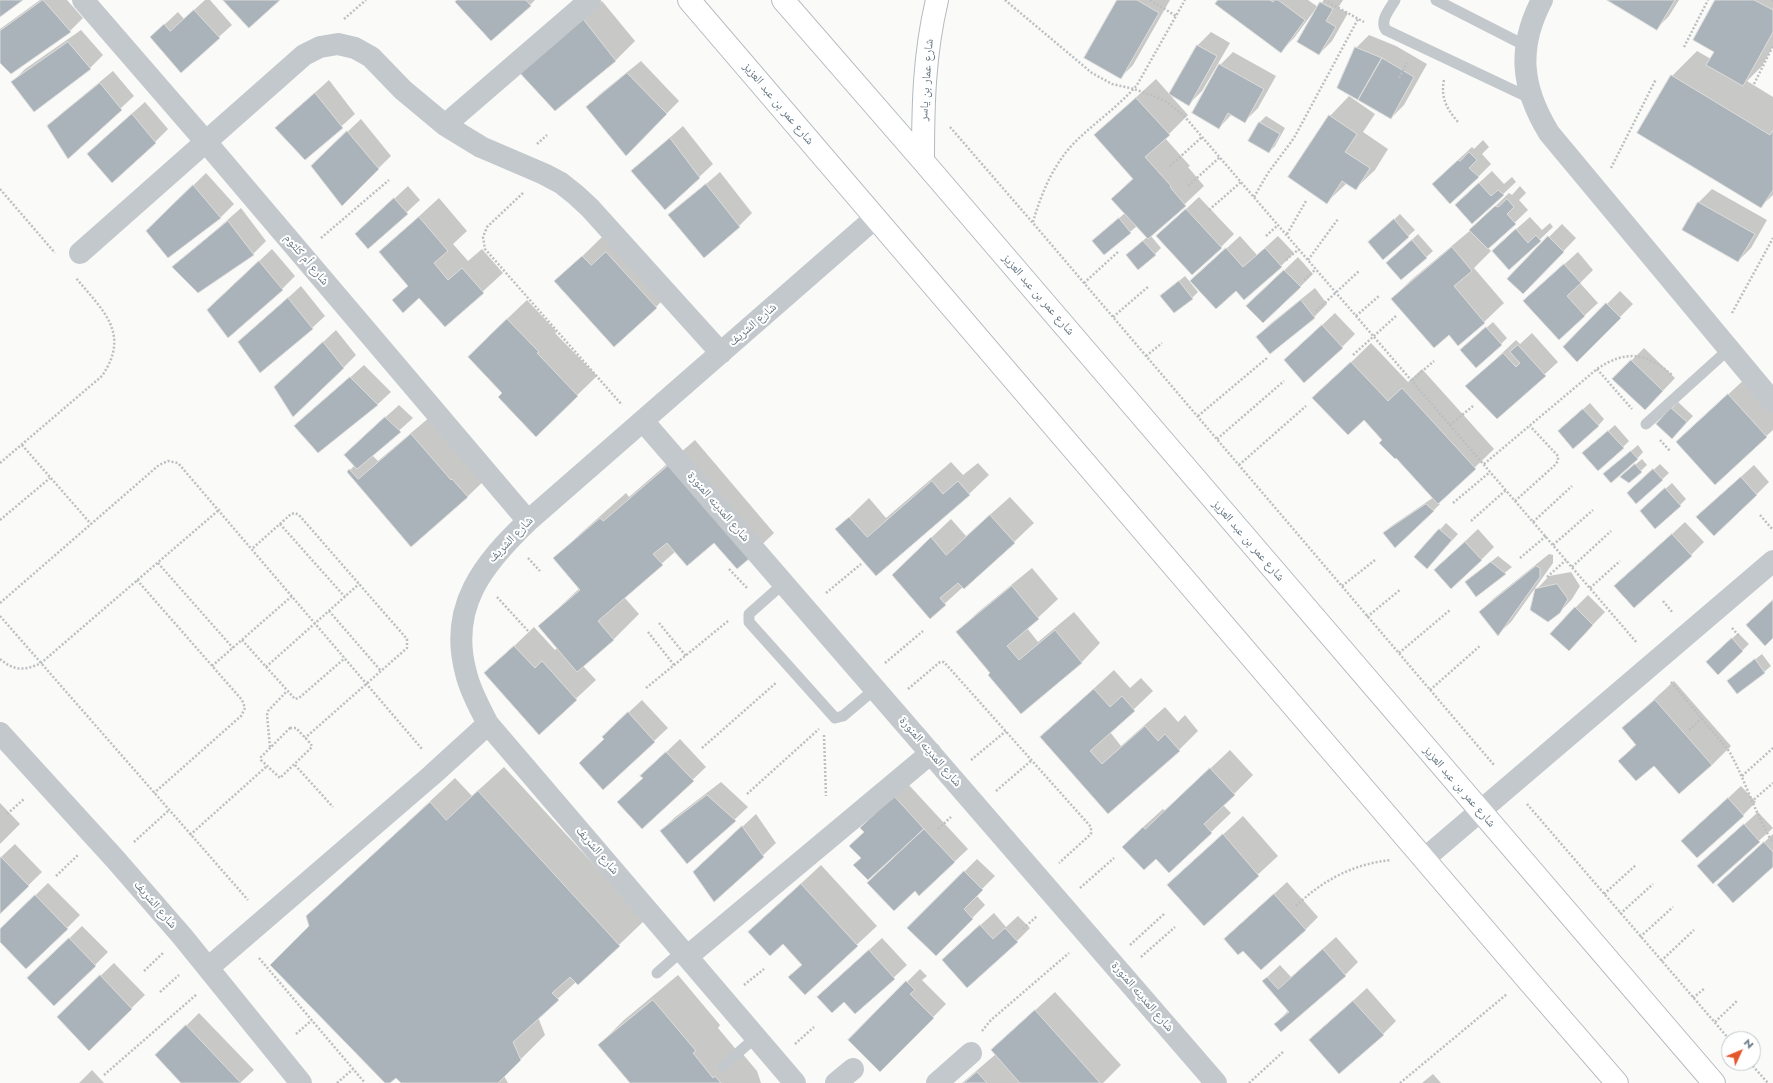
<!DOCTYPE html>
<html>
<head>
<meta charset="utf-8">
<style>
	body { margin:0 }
	#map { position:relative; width:1773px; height:1083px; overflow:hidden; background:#fafaf8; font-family:Jost,sans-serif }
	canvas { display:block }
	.north { position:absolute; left:1721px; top:1031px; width:40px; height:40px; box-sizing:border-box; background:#fff; border:1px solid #c1c8cd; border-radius:50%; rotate:46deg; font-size:11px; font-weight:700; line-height:16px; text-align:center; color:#657683 }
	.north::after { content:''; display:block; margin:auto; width:14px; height:18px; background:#e4572e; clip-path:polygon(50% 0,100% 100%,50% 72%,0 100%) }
</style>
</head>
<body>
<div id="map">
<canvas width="1773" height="1083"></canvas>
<div class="north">N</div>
</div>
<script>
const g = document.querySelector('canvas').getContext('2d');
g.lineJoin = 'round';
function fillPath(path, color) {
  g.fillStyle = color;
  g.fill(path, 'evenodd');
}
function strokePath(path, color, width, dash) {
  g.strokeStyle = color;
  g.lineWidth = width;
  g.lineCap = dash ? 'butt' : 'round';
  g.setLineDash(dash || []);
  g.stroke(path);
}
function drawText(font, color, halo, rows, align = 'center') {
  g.font = font + ' Jost,"Noto Naskh Arabic",sans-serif';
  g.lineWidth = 4;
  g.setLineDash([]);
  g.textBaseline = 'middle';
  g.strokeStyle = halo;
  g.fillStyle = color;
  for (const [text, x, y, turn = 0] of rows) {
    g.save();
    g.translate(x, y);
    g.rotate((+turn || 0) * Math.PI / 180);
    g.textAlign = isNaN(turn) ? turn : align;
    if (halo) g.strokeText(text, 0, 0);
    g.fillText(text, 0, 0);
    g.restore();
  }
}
const shadow = new Path2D(`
	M40 0H67L83 18 70 31 11 73 0 61V29Z
	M205 0H210L232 25 181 71 164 25 178 12 184 19Z
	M459 0H535L530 5Z
	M1119 0H1170L1133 65 1120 78Z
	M1219 0H1308L1318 7 1324 0H1343L1338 8 1348 13 1332 41 1319 54 1314 11 1294 38 1281 51Z
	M1609 0H1679L1669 16 1656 29Z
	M1716 0H1773V46L1762 66 1747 81 1773 97V195L1761 206 1672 76 1697 51 1711 59 1715 51Z
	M602 1 635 41 616 60 555 110 538 52Z
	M81 30 103 55 90 68 12 82 25 69Z
	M1211 32 1230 43 1202 91 1189 104 1170 94 1198 45Z
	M1369 35 1396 46 1427 64 1404 105 1391 118 1356 48Z
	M1233 52 1276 76 1258 108 1245 121 1231 115 1219 128 1220 65Z
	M641 61 679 101 626 155 587 107 600 94Z
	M113 71 134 96 68 157 49 126 62 113Z
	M1156 79 1188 115 1165 138 1190 166 1188 167 1204 186 1151 236 1161 248 1155 254 1134 249 1147 237 1137 226 1104 254 1093 241 1125 213 1113 199 1133 178 1095 135Z
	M329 80 355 114 305 159 276 128Z
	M1349 96 1375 114 1363 132 1388 149 1375 170 1355 189 1347 183 1327 202 1330 116Z
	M145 102 168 129 155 142 101 141Z
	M1266 116 1285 128 1275 146 1269 152 1260 122Z
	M361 119 391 156 342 204 325 153Z
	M683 126 713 164 665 209 632 171Z
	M1483 140 1489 147 1482 154 1491 164 1478 177 1446 171 1472 147 1474 149Z
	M1492 171 1504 184 1512 177 1516 182 1472 223 1469 192Z
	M720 172 752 213 739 226 670 215Z
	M206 173 234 204 221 217 168 256 160 218Z
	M408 186 420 200 368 248 356 234Z
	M1520 186 1526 193 1519 200 1528 210 1488 248 1491 251 1474 268 1504 303 1484 322 1458 345 1449 334 1392 299 1411 280 1472 229 1509 193 1512 195Z
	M1712 189 1767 220 1751 248 1738 261 1684 230 1699 202Z
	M1199 197 1234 234 1221 247 1171 223Z
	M439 198 467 231 453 244 468 261 482 249 503 273 445 326 420 296 393 300 409 285 380 252Z
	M241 208 266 241 253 254 198 291 174 267Z
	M1400 214 1415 230 1384 258 1376 236Z
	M1530 217 1542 230 1550 223 1553 227 1509 269 1506 238Z
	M1562 224 1576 238 1536 280 1549 237Z
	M1418 234 1433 251 1402 279 1394 257Z
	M1240 236 1257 255 1278 236 1294 253 1281 266 1236 290 1191 281 1190 282 1198 292 1192 298 1161 296 1185 276 1190 282Z
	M602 237 675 288 656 307 556 282Z
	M272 249 295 276 282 289 221 297Z
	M1578 252 1593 270 1580 283 1598 303 1559 339 1538 288Z
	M1298 257 1313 274 1300 287 1261 293Z
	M301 286 325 316 312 328 239 342Z
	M1315 288 1327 304 1314 317 1271 353 1257 337 1270 324Z
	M1620 291 1633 304 1577 360 1564 347Z
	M527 300 557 332 555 333 597 376 536 435 504 393 488 337Z
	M1335 313 1355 334 1342 347 1285 360Z
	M1493 322 1507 338 1501 344H1468Z
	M336 330 356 355 343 368 275 387Z
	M1532 333 1558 362 1497 418 1467 386 1516 340 1520 344Z
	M1371 343 1408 382 1422 369 1494 449 1438 503 1440 504 1434 510 1395 547 1384 533 1390 527 1434 497 1364 419 1314 398Z
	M1644 348 1675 378 1658 396 1631 361Z
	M364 365 391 392 378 404 318 452 296 426Z
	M1748 376 1773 403V430L1715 483 1677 442Z
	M1678 402 1693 416 1678 432 1657 424Z
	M1590 403 1604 419 1598 426 1565 425Z
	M399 405 413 418 372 455 378 461 431 416 487 478 467 497 411 545 348 472 355 465 358 442Z
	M1615 425 1629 441 1623 447H1590Z
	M695 440 774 533 749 557 714 542 676 551 624 597 639 614 614 639 583 666 596 680 539 733 485 674 534 627 555 650 558 647 539 626 580 588 555 559 580 534 626 493 629 497Z
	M1638 445 1643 452 1637 459 1611 468Z
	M1642 459 1647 465 1629 482 1628 471Z
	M951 462 963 475 978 463 989 475 969 494 876 575 837 529 869 498 886 518Z
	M1660 464 1669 473 1637 503 1634 487Z
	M1754 465 1769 482 1756 495 1711 504Z
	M1672 483 1686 499 1680 505H1647Z
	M1010 497 1034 523 1014 542 963 587 930 617 912 556 951 519 966 536Z
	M1685 522 1704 542 1691 555 1616 586Z
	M1446 523 1458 534 1433 561 1415 557Z
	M1478 529 1494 547 1481 560 1435 570Z
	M1549 554 1553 555V563L1511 622 1498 634 1480 612 1493 599Z
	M1498 556 1512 567 1476 596 1466 582Z
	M1032 568 1058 599 1027 628 1038 642 1074 612 1100 643 1081 663 992 673 958 632 977 613Z
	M1571 572 1580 586 1572 599 1559 613 1536 590 1549 576Z
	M1588 595 1605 612 1581 637 1575 608Z
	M1738 633 1749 644 1718 674 1713 656Z
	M1762 654 1771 666 1764 672 1728 681Z
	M1114 670 1130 688 1141 678 1153 691 1110 732 1121 746 1165 707 1178 722 1185 715 1198 731 1179 750 1108 813 1041 737Z
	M1674 681 1731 746 1712 765 1654 764 1619 761 1636 744 1623 728Z
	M642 700 668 728 603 788 605 739 616 724Z
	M680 739 706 767 642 828 643 778 655 763Z
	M1230 750 1253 775 1223 805 1231 813 1169 872 1142 828 1163 809 1165 811Z
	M504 767 645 920 578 984 576 982 538 1017 545 1035 504 1076 508 1083H403L396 1076 389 1083H386L307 916 455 778 472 796Z
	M721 782 748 807 688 863 661 831 674 818Z
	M908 784 968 849 919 895 893 856 862 858 865 831 862 828Z
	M1741 786 1756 802 1743 815 1682 841Z
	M0 803 20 824 0 844Z
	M1758 812 1773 828 1713 882 1699 866Z
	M756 814 776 843 715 901 694 872Z
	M1243 816 1278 856 1204 924 1169 885Z
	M1773 834V865L1719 885 1732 872Z
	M15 844 42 872 0 913V858Z
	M977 859 995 876 976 895 985 905 936 955 908 928Z
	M821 865 877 926 805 993 790 977 802 964 783 943 749 932Z
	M1287 882 1318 917 1305 930 1244 949 1225 939Z
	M48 883 80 915 67 928 0 941V930Z
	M994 913 1006 927 1018 916 1030 928 1017 941 956 947Z
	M82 926 108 952 95 965H42Z
	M1336 937 1358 962 1345 975 1275 1024 1289 1010 1263 981 1280 965 1291 977Z
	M882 938 907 965 856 1013 832 984Z
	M114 963 145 995 89 1049 71 1004Z
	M920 969 927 976 922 980 946 1004 880 1071 849 1040Z
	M678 975 720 1025 718 1028 739 1053 741 1052 757 1071 761 1083H631L599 1045 624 1020Z
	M1367 988 1396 1021 1383 1034 1310 1040Z
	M1055 992 1121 1065 1103 1083H962L996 1054 992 1050Z
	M199 1013 254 1070 240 1083H183L169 1043Z
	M92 1070 104 1083H79Z
	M1433 1074 1441 1083H1422Z`);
const building = new Path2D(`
	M0 0H23L0 17Z
	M43 0 71 32 11 74 0 63V31Z
	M223 0H280L249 28Z
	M457 0H526L531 6 491 41 455 2Z
	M1117 0H1137L1159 13 1121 79 1084 58Z
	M1218 0H1270L1273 2 1274 0H1278L1305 20 1281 53 1215 4Z
	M1607 0H1675L1657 30Z
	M1715 0H1754L1773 10V32L1743 86 1706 65 1714 52 1693 40Z
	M1320 2 1333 9 1326 21 1336 27 1319 55 1297 42Z
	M194 10 220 38 181 73 150 37 164 24 170 31Z
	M583 19 616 61 555 111 518 71Z
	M68 42 91 69 34 112 11 82Z
	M1197 45 1217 56 1189 106 1169 94Z
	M1355 47 1382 58 1358 100 1337 88Z
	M1382 58 1414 77 1391 119 1358 100Z
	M1219 64 1264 89 1245 123 1228 113 1219 129 1192 113Z
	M627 73 667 114 626 156 586 107Z
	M1671 75 1770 135 1773 130V190L1761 208 1637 133Z
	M100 83 122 110 68 159 47 126Z
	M315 93 343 128 305 160 275 128Z
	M1136 98 1170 135 1145 157 1171 186 1170 187 1186 206 1148 239 1111 199 1133 179 1094 135Z
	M132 114 156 143 112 183 87 154Z
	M1329 115 1357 134 1345 152 1370 168 1356 190 1342 181 1327 204 1288 177Z
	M1259 122 1280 134 1269 153 1248 141Z
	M347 131 379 169 342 206 311 166Z
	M670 138 700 178 665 210 631 171Z
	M1469 152 1477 160 1469 168 1479 177 1450 204 1432 184 1458 160 1460 161Z
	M1479 183 1491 196 1498 190 1504 195 1472 224 1455 205Z
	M706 184 740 227 704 258 668 215Z
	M193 185 221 218 168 258 146 231Z
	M394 198 408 214 368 249 355 234Z
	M1507 199 1514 207 1507 214 1516 224 1488 249 1469 230 1495 206 1498 207Z
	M1698 202 1755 234 1738 262 1682 230Z
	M1186 209 1222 248 1192 275 1156 236Z
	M419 217 448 251 434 263 448 280 462 268 484 293 445 327 419 298 403 313 392 300 408 286 379 252Z
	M1119 218 1131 233 1104 255 1092 241Z
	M1394 219 1409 237 1383 260 1368 242Z
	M228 221 254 255 198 293 172 267Z
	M1516 229 1528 243 1536 235 1541 241 1509 270 1492 251Z
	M1548 236 1564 252 1523 294 1507 279Z
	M1412 240 1427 258 1401 280 1386 263Z
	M1143 241 1156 255 1138 270 1126 255Z
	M1452 247 1472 271 1454 286 1485 323 1458 346 1449 335 1434 348 1391 299Z
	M1226 248 1243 267 1265 248 1282 267 1244 300 1236 291 1216 309 1190 281Z
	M606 252 657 308 614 347 554 281 582 256 591 265Z
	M259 261 283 290 228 338 207 310Z
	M1564 264 1581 283 1567 296 1585 316 1559 340 1523 301Z
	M1284 270 1301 287 1263 323 1246 306Z
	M1179 281 1193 299 1174 313 1160 296Z
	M288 298 313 329 260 373 238 342Z
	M1301 300 1315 318 1270 354 1256 337Z
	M1606 303 1621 318 1577 362 1563 347Z
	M507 319 539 352 537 353 578 396 536 437 498 397 502 393 468 357Z
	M1322 325 1343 348 1304 383 1284 360Z
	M1486 327 1502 345 1476 368 1460 350Z
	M323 342 344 368 293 417 274 387Z
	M1518 345 1546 376 1497 419 1465 386 1503 353 1516 367 1520 363 1510 352Z
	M1631 360 1663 391 1645 410 1612 379Z
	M1351 362 1388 401 1402 388 1476 469 1438 504 1396 458 1395 459 1379 443 1382 440 1364 420 1348 435 1312 398Z
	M350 377 378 405 318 453 294 426Z
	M1728 394 1767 437 1715 485 1676 442Z
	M1671 408 1687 422 1672 439 1656 424Z
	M1583 409 1599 426 1573 449 1558 431Z
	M385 417 401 432 357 469 344 455Z
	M1608 431 1624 448 1598 471 1582 453Z
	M411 434 451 480 452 479 468 497 411 547 347 472 349 469 358 479Z
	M1631 451 1638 459 1611 483 1603 474Z
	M1635 464 1642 472 1629 483 1620 477Z
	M669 465 750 558 737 569 714 543 687 566 667 543 653 554 663 565 598 621 614 640 577 672 538 626 580 590 553 558 600 518 603 521Z
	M1653 469 1663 480 1636 504 1627 493Z
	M1741 477 1757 495 1714 536 1696 517Z
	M932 481 943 494 958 481 970 495 876 576 835 529 849 517 867 537Z
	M1665 488 1681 506 1655 529 1640 511Z
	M1426 504 1434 511 1395 548 1383 533Z
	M990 515 1015 543 964 589 958 583 940 598 946 605 930 619 892 575 931 537 946 555Z
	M1439 529 1452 540 1427 569 1414 557Z
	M1672 534 1692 556 1634 608 1614 586Z
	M1465 542 1482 560 1451 589 1434 570Z
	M1491 562 1506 574 1476 597 1465 582Z
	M1536 566 1540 568V577L1498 636 1479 612Z
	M1557 584 1568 599 1560 613 1548 622 1530 610 1535 589Z
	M1012 586 1039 619 1007 646 1019 660 1055 630 1082 663 1021 714 988 675 990 673 956 632Z
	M1773 600V638L1765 646 1746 625Z
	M1575 607 1593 625 1569 651 1550 634Z
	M1732 638 1743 651 1718 675 1706 662Z
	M514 646 535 668 542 661 577 700 539 735 484 673Z
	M1755 659 1765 673 1737 694 1727 681Z
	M1094 689 1110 707 1122 696 1135 711 1090 751 1102 764 1145 726 1158 741 1165 734 1180 751 1108 814 1040 737Z
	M1655 700 1712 765 1679 794 1654 766 1636 781 1618 761 1636 745 1622 728Z
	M628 712 655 742 603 790 579 763 604 739 602 737Z
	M666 752 694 781 642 829 617 802 643 778 640 776Z
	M1210 768 1235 795 1204 824 1212 833 1169 873 1156 859 1144 870 1122 847 1143 827 1145 829Z
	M478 791 620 946 578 985 570 977 552 993 559 1000 513 1042 521 1060 498 1083H401L396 1078 390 1083H385L270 965 309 926 306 916 430 802 446 820Z
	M707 795 736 821 687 864 660 831Z
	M894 796 924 829 868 880 853 865 861 858 849 846 864 832 860 828Z
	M1728 798 1744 816 1697 858 1681 841Z
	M1744 824 1760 842 1713 884 1697 866Z
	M742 826 764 857 714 902 693 872Z
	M924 829 955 862 919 896 915 891 894 911 867 883Z
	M1223 834 1259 876 1204 926 1167 885Z
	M1764 842 1773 852V867L1733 903 1717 885Z
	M1 857 29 886 0 914V858Z
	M964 871 983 890 964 909 973 919 936 956 907 928Z
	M801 884 858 946 805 995 788 977 802 965 783 944 770 956 748 932Z
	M1274 894 1306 930 1261 970 1243 951 1238 955 1224 939Z
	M35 895 68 929 26 969 0 942V929Z
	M980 925 993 939 1005 928 1018 942 967 988 942 960Z
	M69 938 96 966 54 1006 27 978Z
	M1323 949 1346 976 1281 1032 1274 1024 1289 1012 1262 981 1267 977 1278 989Z
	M869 950 895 979 855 1014 844 1002 832 1013 817 997Z
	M100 975 132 1009 89 1051 57 1017Z
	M906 981 915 990 910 994 934 1018 880 1072 848 1040Z
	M653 1000 696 1051 693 1053 713 1078 715 1076 721 1083H630L598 1045Z
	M1353 1001 1384 1035 1339 1074 1309 1040Z
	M1035 1010 1100 1083H1020L991 1050Z
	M186 1025 241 1083H181L155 1055Z
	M977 1072 987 1083H964Z`);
const path = new Path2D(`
	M1005 0 1092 73 1112 84 1134 89 1156 97 1167 102 1185 117 1637 643
	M1150 0 1176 16
	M1324 0 1364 22
	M1771 0 1773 1
	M344 19 366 0
	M1684 47 1708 0
	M1399 78 1407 63
	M1444 80C1440 98 1448 111 1459 123
	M1754 84 1773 46
	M950 127 1033 223 1494 765
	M537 144 547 135
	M1170 166 1202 137
	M1611 168 1656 79
	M1188 186 1220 157
	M0 189 55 253
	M523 193 487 227 483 237 485 249 622 405
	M1254 197 1268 173 1294 138 1358 19
	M1209 210 1241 182
	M1033 222C1041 194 1053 165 1074 143 1094 123 1118 107 1137 85L1185 0
	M1287 234 1306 201
	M1266 236 1278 225
	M321 238 389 180
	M1286 260 1299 249
	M1308 260 1338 219
	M1304 280 1316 269
	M1084 283 1119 251
	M1316 311 1359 271
	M1732 313 1773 238
	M1356 316 1379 296
	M1113 317 1149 286
	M1353 355 1396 316
	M1146 356 1162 343
	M1597 369 1632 409
	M1412 380 1434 361
	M1198 416 1267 358
	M1450 425 1473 406
	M1217 439 1284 381
	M1660 440 1670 451
	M22 445 91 524
	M0 463 102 376C131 333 103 311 76 278
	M1484 464 1597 369C1625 350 1646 352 1672 375
	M1239 465 1306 406
	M1515 501 1554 466 1558 461V456L1530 426
	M1453 503 1490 472
	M1760 515 1773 530
	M0 520 50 478
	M1471 521 1506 490
	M1533 522 1572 486
	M280 524 345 597
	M1553 545 1593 510
	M253 548 291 514 295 513 299 515 407 639V648L305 738
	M528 558 540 571
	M1520 558 1546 536
	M158 563 233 648
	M1572 567 1611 531
	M729 569 748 589
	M1547 577 1566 560
	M137 580 242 700 245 708 241 716 154 793
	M1342 586 1375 560
	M1590 588 1620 561
	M826 593 861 564
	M497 597 529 632
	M1663 601 1673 613
	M0 603 159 465 168 461 178 463 422 749
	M329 611 381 671
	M0 616 248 900
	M1367 617 1401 589
	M659 623 686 656
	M1732 628 1740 637
	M648 632 674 665
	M242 640 295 699 299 698 345 658
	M1399 653 1450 610
	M0 659C14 671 25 671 41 663L220 509
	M885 663 923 631
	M212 666 292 596
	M266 667 359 584
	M1671 682 1729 751C1746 781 1754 812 1773 843
	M646 688 728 621
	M908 689 940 662H944L1091 827V834L1059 863
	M1430 690 1481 645
	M290 728H296L311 744 312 747 280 778 261 760V757Z
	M1689 730 1702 718
	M824 735 826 796
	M270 747 267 715 268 711 287 691
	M702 748 777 682
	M971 760 1006 731
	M295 765 333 807
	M1742 776 1773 748
	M996 791 1032 760
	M747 794 819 729
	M1751 802 1773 783
	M1527 804 1729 1039
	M7 814 24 799
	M938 829 951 817
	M190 835 267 766
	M134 842 169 810
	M56 876 78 855
	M1080 888 1114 858
	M1604 894 1636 865
	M1296 906C1323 880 1353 864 1391 860
	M1620 914 1653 884
	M1023 929 1037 916
	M1640 937 1673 907
	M1130 945 1164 914
	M1141 957 1175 927
	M259 958 365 1083
	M1661 961 1694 930
	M144 971 163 953
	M744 985 764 969
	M160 992 179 975
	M1693 998 1705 988
	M1715 1022 1738 1000
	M982 1031 991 1020 1069 953
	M296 1034 312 1020
	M1747 1039 1750 1036
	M795 1044 814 1027
	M1750 1063 1768 1083
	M104 1075 197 994
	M337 1083 353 1069
	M1249 1083 1284 1051
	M1400 1083 1507 994`);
const lane = new Path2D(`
	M1395 0C1390 9 1379 21 1386 30L1532 99
	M1436 0 1526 46
	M1646 424 1729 349
	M784 583 749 614V622L835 718 843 716 875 689
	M657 973 683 950
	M722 1067 756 1037`);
const street = new Path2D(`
	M83 0 206 142 528 521
	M1542 0C1517 48 1521 87 1549 133L1773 402
	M445 125 590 0
	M80 253 304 55 320 47 338 44 355 48 371 57 403 90 445 125 481 147 544 174 561 183 576 195 590 208 721 353
	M643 421 1216 1083
	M0 733 115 859 182 936 301 1083
	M1424 859 1773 561
	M688 956 931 753
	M208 968 432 775 488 724
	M795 1083 488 724C480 708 470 691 466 673 448 607 483 564 528 521L875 218
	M836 1083 853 1069
	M937 1083 971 1053`);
const secondary = new Path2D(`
	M689 0 1526 978 1617 1083
	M783 0 923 161 1714 1083
	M923 161C923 105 924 55 937 0`);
const streetNames = [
	["شارع عمار بن ياسر",927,80,-86],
	["شارع عمر بن عبد العزيز",778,104,50],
	["شارع أم كلثوم",306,260,50],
	["شارع عمر بن عبد العزيز",1038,295,49],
	["شارع الشريف",753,325,-41],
	["شارع المدينه المنورة",718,507,49],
	["شارع الشريف",511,540,-46],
	["شارع عمر بن عبد العزيز",1248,541,49],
	["شارع المدينه المنورة",930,752,49],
	["شارع عمر بن عبد العزيز",1459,787,49],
	["شارع الشريف",597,851,49],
	["شارع الشريف",155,905,49],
	["شارع المدينه المنورة",1142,997,49]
];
fillPath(shadow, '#0003');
fillPath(building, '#aab3b9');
strokePath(building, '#dcdcda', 1);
strokePath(secondary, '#b3babf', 24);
strokePath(path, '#bbbfc2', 2.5, [2, 2]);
strokePath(lane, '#c3c8cc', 11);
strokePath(street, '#c3c8cc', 22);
strokePath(secondary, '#fff', 22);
drawText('12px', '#657683', '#fff', streetNames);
</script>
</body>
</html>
